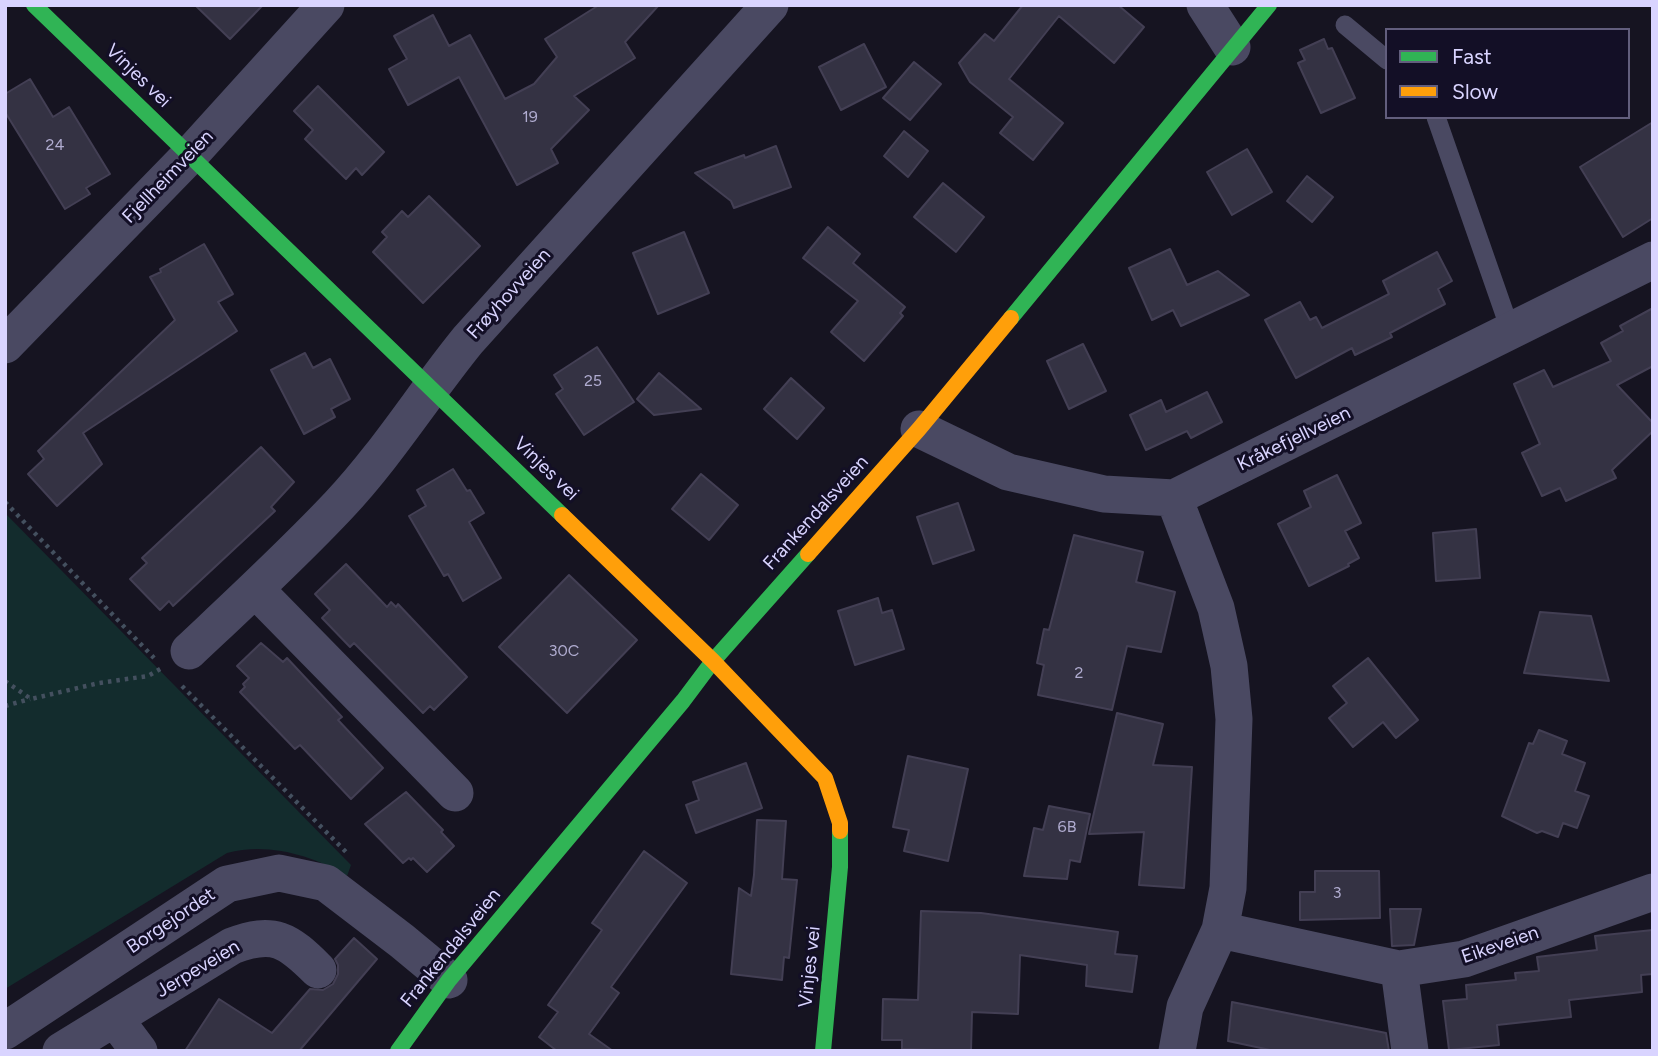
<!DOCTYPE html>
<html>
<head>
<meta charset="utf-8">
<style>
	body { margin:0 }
	#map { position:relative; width:1658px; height:1056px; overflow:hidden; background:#161421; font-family:Figtree,sans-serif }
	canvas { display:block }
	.frame { position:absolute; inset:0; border:7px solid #d9d4ff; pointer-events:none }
	.legend { position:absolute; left:1385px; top:28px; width:245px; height:91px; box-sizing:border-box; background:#130f26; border:2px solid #625e7d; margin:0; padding:9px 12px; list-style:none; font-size:21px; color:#d9d4ff }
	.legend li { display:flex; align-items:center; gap:14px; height:35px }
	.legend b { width:35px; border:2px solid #625e7d }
</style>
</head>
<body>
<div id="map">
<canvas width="1658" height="1056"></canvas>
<div class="frame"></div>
<ul class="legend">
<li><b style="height:9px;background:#30b455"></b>Fast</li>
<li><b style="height:9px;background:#ff9f0a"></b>Slow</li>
</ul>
</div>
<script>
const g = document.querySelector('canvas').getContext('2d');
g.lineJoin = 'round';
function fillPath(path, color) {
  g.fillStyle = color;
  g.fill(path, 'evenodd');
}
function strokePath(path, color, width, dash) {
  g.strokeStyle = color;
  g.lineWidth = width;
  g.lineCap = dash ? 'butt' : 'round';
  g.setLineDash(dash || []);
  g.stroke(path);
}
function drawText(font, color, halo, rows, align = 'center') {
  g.font = font + ' Figtree,sans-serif';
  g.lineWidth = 6;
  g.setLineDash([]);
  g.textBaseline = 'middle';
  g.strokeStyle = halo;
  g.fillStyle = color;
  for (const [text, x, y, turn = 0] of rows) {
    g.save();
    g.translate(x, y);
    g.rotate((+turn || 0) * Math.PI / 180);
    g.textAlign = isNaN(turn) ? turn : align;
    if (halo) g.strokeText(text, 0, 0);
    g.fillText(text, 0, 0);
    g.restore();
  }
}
const green = new Path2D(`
	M5 513 351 865 347 876C312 855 267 842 227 853L5 989Z`);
const building = new Path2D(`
	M195 5H263L230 39Z
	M599 5H659L625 42 635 58 574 96 589 110 551 149 558 163 517 185 459 77 408 105 389 69 407 59 394 36 433 15 449 46 470 35 505 99 534 84 557 57 545 39Z
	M1023 5H1118L1144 27 1114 63 1059 16 1009 79 1063 123 1033 160 1000 133 1013 117 970 82 959 63 985 34 994 41Z
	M1324 39 1328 49 1332 48 1355 98 1321 113 1298 63 1305 60 1300 50Z
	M864 44 886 87 841 110 819 67Z
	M914 62 941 84 910 120 883 98Z
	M30 79 53 117 69 107 110 174 86 188 90 194 65 209 5 112V94Z
	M318 86 384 152 362 175 356 168 346 179 305 139 313 130 294 111Z
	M1653 122V218L1623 237 1580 167Z
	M904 131 928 151 908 177 884 156Z
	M776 146 791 187 734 208 731 201 695 173 744 155 745 158Z
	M1247 149 1272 192 1232 215 1207 172Z
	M1307 176 1333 197 1312 222 1287 201Z
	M943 183 984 217 956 252 914 217Z
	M429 196 480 246 423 303 373 252 387 237 382 232 402 211 408 217Z
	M828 227 860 254 853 263 905 307 900 313 903 316 864 361 831 332 858 301 803 258Z
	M684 232 709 293 658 314 633 253Z
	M204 244 233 294 218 302 237 331 83 433 102 464 57 506 28 474 44 459 38 451 175 320 150 277 161 272 160 269Z
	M1170 249 1187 285 1218 271 1249 295 1181 326 1173 310 1152 320 1129 268Z
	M1437 252 1452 281 1438 289 1445 304 1390 333 1392 337 1355 355 1352 348 1296 378 1265 320 1300 302 1310 320 1316 317 1322 328 1389 294 1383 281Z
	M1653 308V366L1617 385 1653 423V431L1612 470 1616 478 1566 501 1560 488 1542 496 1522 453 1540 444 1514 384 1544 370 1553 387 1611 361 1601 343 1623 331 1620 326Z
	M1083 344 1106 391 1069 409 1047 361Z
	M597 347 634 402 584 435 556 394 563 389 554 375Z
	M305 353 313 368 330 359 350 399 331 409 335 417 304 434 271 370Z
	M659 373 701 409 654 415 637 399Z
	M791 378 824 408 797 439 764 409Z
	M1207 392 1222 422 1191 438 1187 431 1146 450 1130 415 1161 400 1166 412Z
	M261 447 294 482 271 507 275 511 173 606 169 601 160 610 130 579 147 563 142 558Z
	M453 469 467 491 470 490 484 513 469 522 501 578 463 601 448 574 444 576 409 516 426 506 417 490Z
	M701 474 738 505 709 540 672 509Z
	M1337 475 1361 523 1345 531 1359 558 1348 564 1349 566 1309 586 1278 524 1311 507 1304 491Z
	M958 503 974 550 933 564 917 517Z
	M1476 529 1480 578 1436 581 1433 533Z
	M1074 535 1143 552 1136 582 1175 592 1161 652 1127 646 1112 710 1038 695 1044 665 1037 663 1044 629 1049 630Z
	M346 564 387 607 391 602 396 607 398 604 467 677 434 710 430 706 423 713 354 643 350 647 322 618 330 610 315 594Z
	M569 575 637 640 567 713 499 647Z
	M878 598 882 613 892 610 904 649 855 665 838 611Z
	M1540 612 1591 616 1609 681 1524 673Z
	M261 643 283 662 287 658 342 717 338 720 383 768 351 799 300 745 295 749 240 692 245 687 243 684 249 678 237 666Z
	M1368 658 1418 720 1396 738 1383 722 1353 747 1329 718 1347 703 1333 686Z
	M1117 713 1163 724 1153 765 1192 767 1184 888 1139 885 1144 832 1089 834Z
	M1539 730 1567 741 1562 754 1585 763 1575 791 1589 796 1577 828 1563 823 1558 837 1542 831 1537 833 1502 816 1529 743 1533 744Z
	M908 756 968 769 948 861 904 851 909 830 893 827Z
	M746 763 762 808 696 833 686 805 699 800 693 782Z
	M406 792 443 830 441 832 454 846 427 872 413 858 411 860 409 858 403 863 365 824Z
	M1049 806 1090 814 1080 862 1070 860 1067 879 1024 876 1034 828 1043 830Z
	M757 820 786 821 782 879 797 880 789 958 784 957 782 980 731 974 739 888 751 896 754 875Z
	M644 851 687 883 611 987 619 993 589 1034 613 1051H557L539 1037 558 1012 548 1005 602 930 592 923Z
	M1315 871H1379L1380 918 1300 920V892H1315Z
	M1390 909H1421L1414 945 1392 946Z
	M921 911 981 913 1118 932 1115 954 1137 956 1132 992 1086 986 1087 965 1020 955 1018 1014 972 1012 971 1051 902 1049V1040H882L883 999 918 1000Z
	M1653 930V974L1641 975 1642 992 1569 1000 1571 1017 1497 1025 1499 1045 1449 1050 1443 1001 1467 999 1466 985 1516 980 1515 973 1539 971 1537 957 1597 950 1595 936Z
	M354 938 377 959 299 1051H185L219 999 272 1033 310 989 323 990 333 984 338 974V965L335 959Z
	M1232 1002 1386 1033 1389 1051H1275L1228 1041Z`);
const path = new Path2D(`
	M5 502 154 658
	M5 681 31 699 99 683 148 676 162 668
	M182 686 348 854
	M5 706 30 699`);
const lane = new Path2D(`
	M1345 25 1387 60
	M1436 117 1511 332`);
const street = new Path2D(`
	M1205 5 1232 47
	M5 345 190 155 326 5
	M919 429 1008 472 1104 494 1174 498 1653 260
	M1174 498 1216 608 1229 666 1234 719 1228 888 1220 930 1185 1007 1177 1051
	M255 589 455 793
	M189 651C240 603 291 556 339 505 387 454 424 394 468 340L770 5
	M1220 930 1399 969 1464 959 1653 892
	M1399 969 1410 1051
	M115 1019 139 1051
	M5 1031 227 884 279 873 326 883 402 941 449 980
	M61 1051 232 946C274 930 288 940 318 970`);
const fast = new Path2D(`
	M34 5 562 515
	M1011 318 1269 5
	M398 1051 449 980 683 701 713 661 808 554
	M823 1051 840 867V831`);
const slow = new Path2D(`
	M562 515 713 661 825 778 840 823V831
	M808 554 919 429 1011 318`);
const numberNames = [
	["19",530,117],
	["24",55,145],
	["25",593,381],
	["30C",564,651],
	["2",1079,673],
	["6B",1067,827],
	["3",1337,893]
];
const streetNames = [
	["Vinjes vei",138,76,44],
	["Fjellheimveien",168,177,-46],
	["Frøyhovveien",509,294,-48],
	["Kråkefjellveien",1294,439,-26],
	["Vinjes vei",546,469,44],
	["Frankendalsveien",816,513,-48],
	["Borgejordet",171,921,-34],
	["Eikeveien",1500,945,-19],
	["Frankendalsveien",451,948,-51],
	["Vinjes vei",810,967,-84],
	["Jerpeveien",198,969,-31]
];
fillPath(green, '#132c2d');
fillPath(building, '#343243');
strokePath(building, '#433f54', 2);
strokePath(path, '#44505f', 4.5, [3.5, 5]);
strokePath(lane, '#4a4962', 19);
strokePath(street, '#4a4962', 37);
strokePath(fast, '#30b455', 16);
strokePath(slow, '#ff9f0a', 16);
drawText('16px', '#b0acd0', null, numberNames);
drawText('19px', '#d9d4ff', '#130f26', streetNames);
</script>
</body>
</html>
